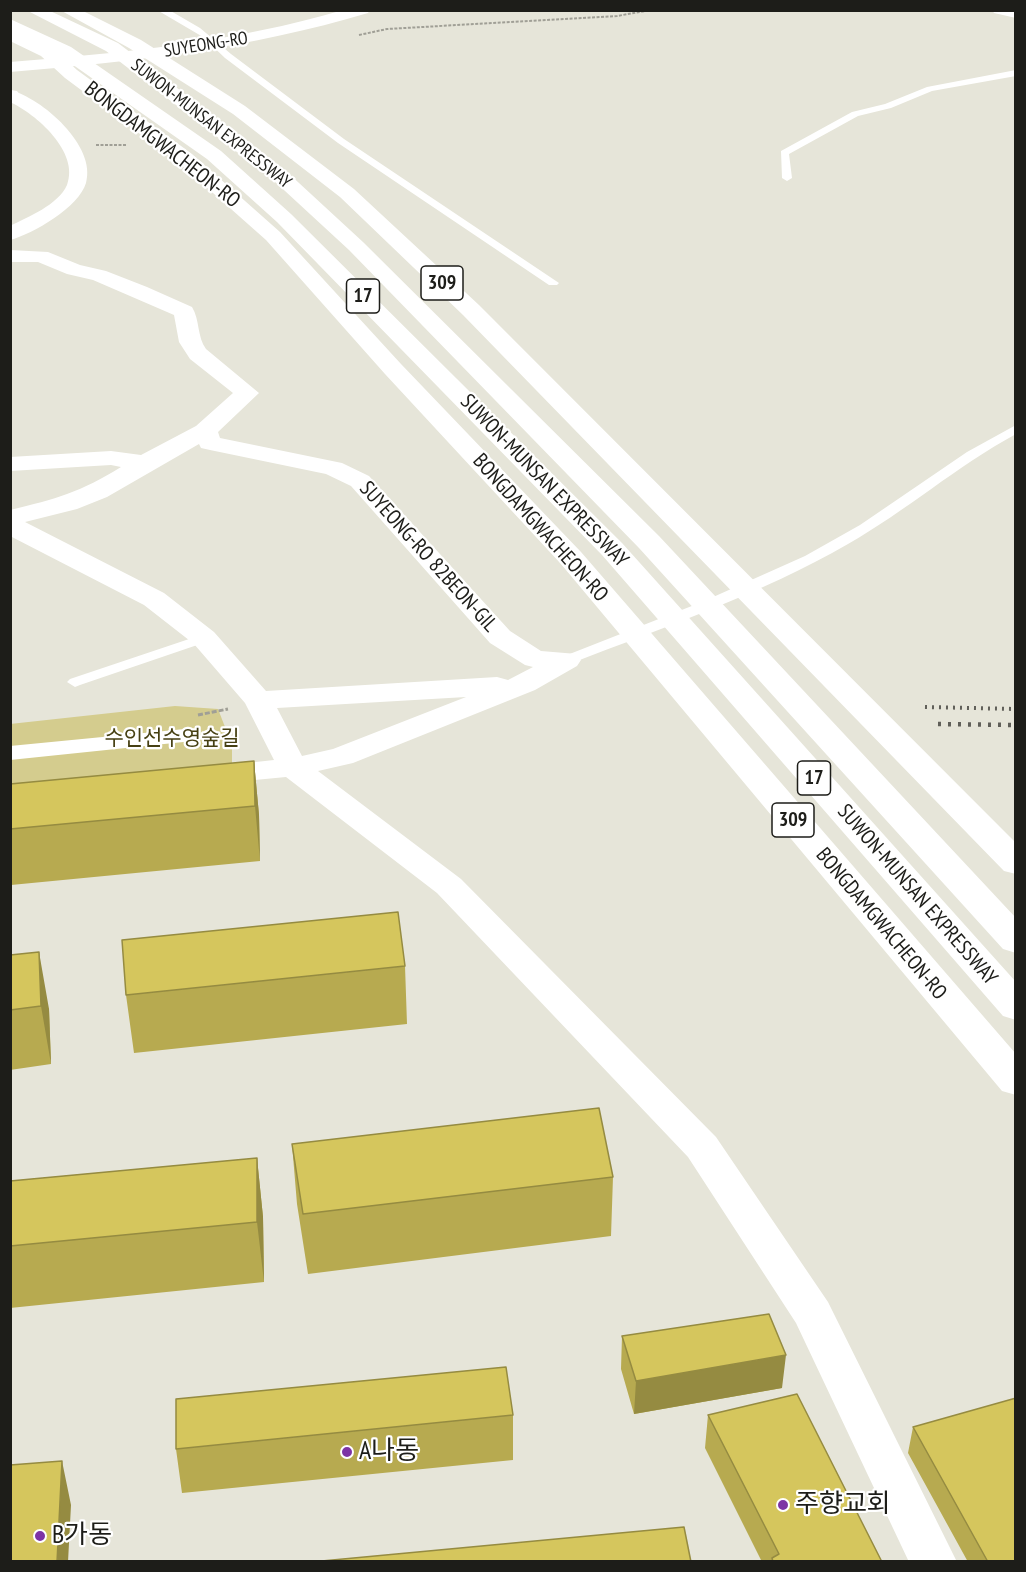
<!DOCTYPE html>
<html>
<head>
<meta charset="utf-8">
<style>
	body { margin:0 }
	#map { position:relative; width:1026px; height:1572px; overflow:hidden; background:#e6e5d9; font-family:"PT Sans Narrow",sans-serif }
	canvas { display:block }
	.frame { position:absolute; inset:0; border:12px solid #1d1d19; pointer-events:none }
</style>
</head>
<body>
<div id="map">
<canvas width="1026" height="1572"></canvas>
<div class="frame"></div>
</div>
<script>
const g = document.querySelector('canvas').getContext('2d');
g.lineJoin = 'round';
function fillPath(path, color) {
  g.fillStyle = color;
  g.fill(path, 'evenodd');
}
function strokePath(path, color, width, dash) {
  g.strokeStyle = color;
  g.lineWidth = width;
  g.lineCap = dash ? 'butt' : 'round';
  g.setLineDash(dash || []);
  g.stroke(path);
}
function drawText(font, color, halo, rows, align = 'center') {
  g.font = font + ' "PT Sans Narrow","Noto Sans KR",sans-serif';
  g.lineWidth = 4.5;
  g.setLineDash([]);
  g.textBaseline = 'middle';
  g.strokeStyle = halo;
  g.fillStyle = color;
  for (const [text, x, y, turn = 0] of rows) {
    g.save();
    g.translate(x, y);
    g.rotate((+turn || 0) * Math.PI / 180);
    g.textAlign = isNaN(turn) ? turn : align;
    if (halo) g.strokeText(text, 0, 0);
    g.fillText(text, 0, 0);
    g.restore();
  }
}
const green = new Path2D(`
	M175 706 218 709 232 745V766L11 788 10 724Z`);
const pathFar1 = new Path2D(`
	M359 35 387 29 617 16 651 10
	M96 145H127`);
const path = new Path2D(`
	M198 715 228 709`);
const service = new Path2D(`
	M157 10H169L200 28 231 54 344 139 559 283 557 285H549L338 143 225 58 203 37Z
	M1016 70V76L932 91 891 108 858 116 789 154 792 178 787 181 782 178 781 151 852 112 885 104 927 87Z
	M1016 425V434C957 466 906 511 848 544 761 594 665 627 572 663H562L559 660 562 657 702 602 805 556 860 525 967 452Z
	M204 634 211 638 209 641 80 685 75 687 67 682 70 679Z`);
const pedestrian = new Path2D(`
	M185 729 193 731 197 736 193 741 10 760V746Z`);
const minor = new Path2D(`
	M992 10H1016V18L994 13Z
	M10 90C42 98 97 146 86 183 79 207 33 234 10 240V226C28 217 58 205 67 185 80 152 36 114 10 102Z
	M10 250 48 252 80 265 106 271 147 287 192 307C200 320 197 337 206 349L259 393 218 432 220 438 342 463 369 476 510 631 541 651 577 654 581 660 577 666 535 690 353 763 318 771 461 879 716 1137 828 1302 957 1562H909L796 1323 688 1157 437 893 286 777 213 784 202 782 197 775 202 768 274 760 245 703 194 644 144 605 10 536V510C56 499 81 492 121 467L111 465 10 471V457L111 451 141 455 196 426 233 393 190 359 179 342 174 315 93 280 67 274 38 262H10ZM199 444 201 448 210 450 326 474 351 486 490 643 525 665 533 667 508 680 497 677 266 691 214 632 164 593 25 522 77 509 107 497ZM466 697 333 749 302 756 277 708Z`);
const tertiary = new Path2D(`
	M343 10H370L368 13C251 48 132 62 10 72V62C123 53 235 42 343 10Z
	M10 90 17 91 20 95 17 99 10 100Z`);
const trunk = new Path2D(`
	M60 10H81L141 40 245 106 354 189 479 305 1016 843V874L1004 871 463 315 340 197 233 114 129 48Z
	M10 29 53 48 77 70 192 154 280 232 401 364 581 552 1016 1054V1095L1002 1091 561 564 385 374 266 240 178 162 65 78 41 56 10 41Z`);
const motorway = new Path2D(`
	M26 10H48L118 43 286 171 363 242 659 536 1016 918V953L1003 949 639 548 349 250 272 179 106 51Z
	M10 19 71 47 221 151 291 214 622 543 1016 982V1020L1003 1016 602 555 277 222 207 159 59 55 10 31Z`);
const railFar1 = new Path2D(`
	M925 707 1016 709`);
const rail = new Path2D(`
	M938 724 1016 725`);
const wall = new Path2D(`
	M254 761 259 815 260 861 11 885 10 784Z
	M10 955 49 1009 51 1064 10 1070Z
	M405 966 407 1024 134 1053 126 995Z
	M292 1144 613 1177 611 1236 308 1274 297 1204Z
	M257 1158 263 1217 264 1282 10 1308V1181Z
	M622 1336 782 1388 634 1414 621 1369Z
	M513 1415V1460L182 1493 176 1449Z
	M708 1415 882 1562H762L705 1448Z
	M913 1427 1016 1562H968L908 1453Z`);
const shadedWall = new Path2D(`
	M254 761 259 815 260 861 255 806Z
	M39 952 49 1009 51 1064 41 1006Z
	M257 1158 263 1217 264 1282 257 1222Z
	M786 1355 782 1388 634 1414 636 1381Z
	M62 1461 71 1505 68 1562H57Z`);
const building = new Path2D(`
	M254 761 255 806 10 829V784Z
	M398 912 405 966 126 995 122 940Z
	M39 952 41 1006 10 1010V955Z
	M599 1108 613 1177 303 1214 292 1144Z
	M257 1158V1222L10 1246V1181Z
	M769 1314 786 1355 636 1381 622 1336Z
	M506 1367 513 1415 176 1449V1399Z
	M797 1394 882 1562H773L772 1558 779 1554 708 1415Z
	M1016 1398V1562H988L913 1427Z
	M62 1461 57 1562H10V1465Z
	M684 1527 691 1562H311Z`);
const markers = [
	[347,1452,6,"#7d33a5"],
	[783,1505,6,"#7d33a5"],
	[40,1536,6,"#7d33a5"]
];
const farStreetnames = [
	["SUYEONG-RO",206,45,-9],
	["SUWON-MUNSAN EXPRESSWAY",211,124,38]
];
const shields = [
	[442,283,42],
	[363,296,33],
	[814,778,33],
	[793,820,42]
];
const shieldNames = [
	["309",442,283],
	["17",363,296],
	["17",814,778],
	["309",793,820]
];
const streetNames = [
	["BONGDAMGWACHEON-RO",162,145,38],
	["SUWON-MUNSAN EXPRESSWAY",544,481,46],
	["BONGDAMGWACHEON-RO",540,528,48],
	["SUYEONG-RO 82BEON-GIL",428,557,48],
	["SUWON-MUNSAN EXPRESSWAY",917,895,49],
	["BONGDAMGWACHEON-RO",881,924,50]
];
const parkNames = [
	["수인선수영숲길",172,739]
];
const nearPoinames = [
	["A나동",359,1452],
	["주향교회",795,1505],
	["B가동",52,1536]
];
fillPath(green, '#d4cc8e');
strokePath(pathFar1, '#a09f96', 2, [3, 1.5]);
strokePath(path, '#a09f96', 3, [5, 2]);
fillPath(service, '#fff');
fillPath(pedestrian, '#fff');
fillPath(minor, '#fff');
fillPath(tertiary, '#fff');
fillPath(trunk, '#fff');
fillPath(motorway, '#fff');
strokePath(railFar1, '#605f59', 4, [2, 5]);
strokePath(rail, '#605f59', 4.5, [3, 7]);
fillPath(wall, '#b7aa50');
fillPath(shadedWall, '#958b41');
fillPath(building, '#d5c65d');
strokePath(building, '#958b41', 1.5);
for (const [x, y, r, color] of markers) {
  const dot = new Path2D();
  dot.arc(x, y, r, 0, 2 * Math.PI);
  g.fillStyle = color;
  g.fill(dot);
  strokePath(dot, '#fff', 2);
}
drawText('18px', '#1d1d19', '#fff', farStreetnames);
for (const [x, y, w] of shields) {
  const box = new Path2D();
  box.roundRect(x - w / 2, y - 17, w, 34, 4.5);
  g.fillStyle = '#fff';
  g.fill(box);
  strokePath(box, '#1d1d19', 1.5);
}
drawText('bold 20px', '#1d1d19', null, shieldNames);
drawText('21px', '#1d1d19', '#fff', streetNames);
drawText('21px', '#464013', '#fff', parkNames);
drawText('26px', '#1d1d19', '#fff', nearPoinames, 'left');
</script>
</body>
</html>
